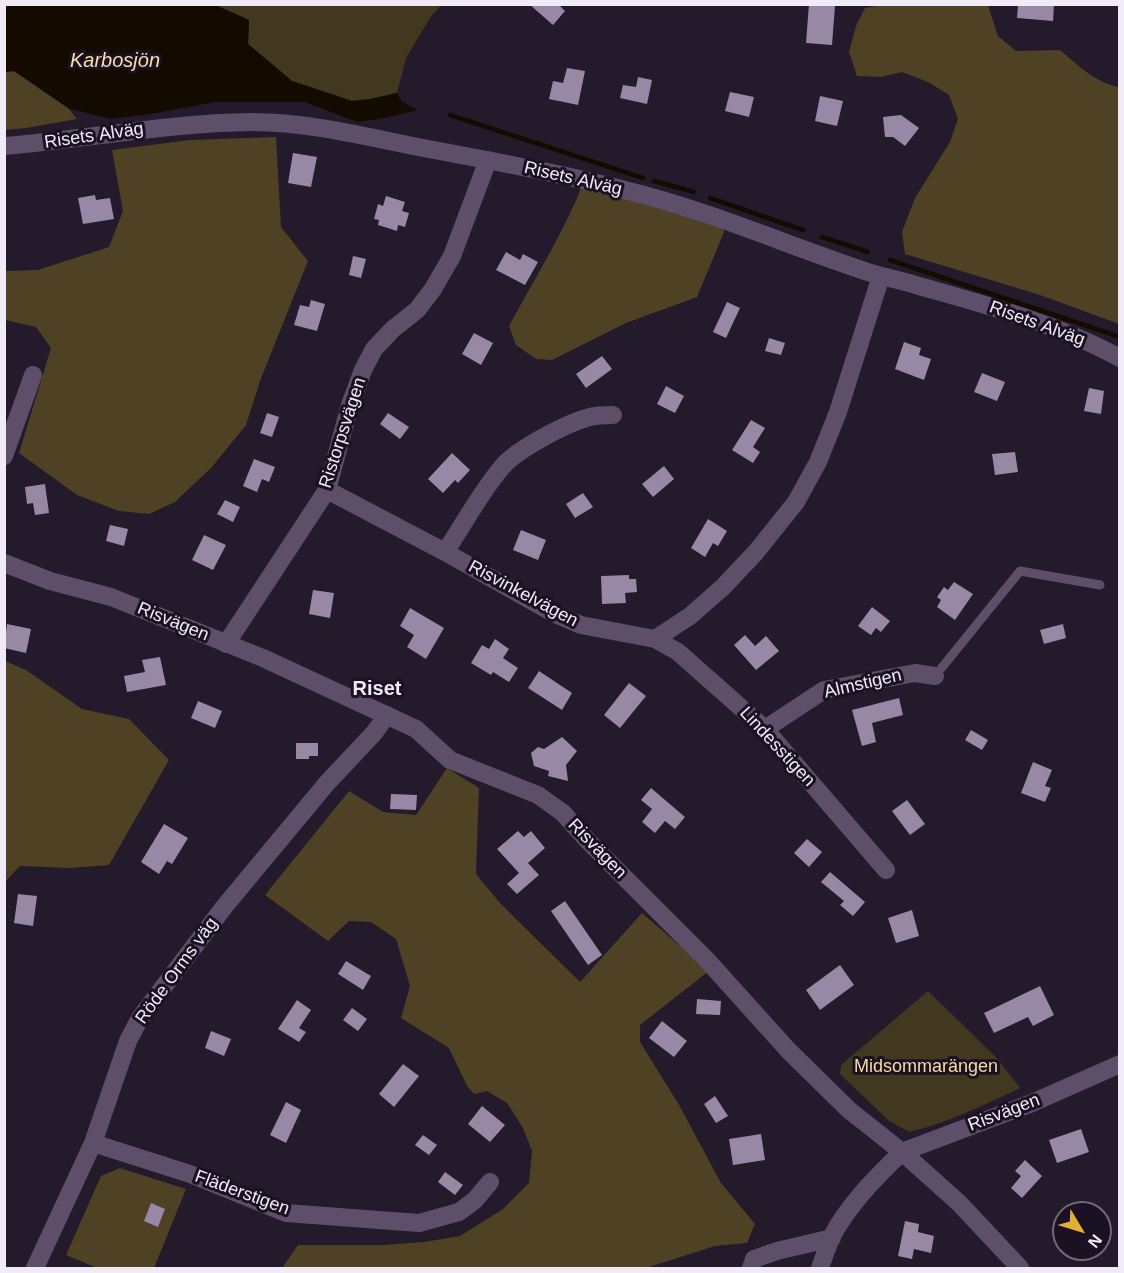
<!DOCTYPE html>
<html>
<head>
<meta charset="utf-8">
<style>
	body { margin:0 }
	#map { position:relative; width:1124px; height:1273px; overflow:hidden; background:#231a2b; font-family:Arial,sans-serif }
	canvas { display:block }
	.frame { position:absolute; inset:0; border:6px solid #f1ebf7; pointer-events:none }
	.north { position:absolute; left:1052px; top:1201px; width:60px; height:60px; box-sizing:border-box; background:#1a1122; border:2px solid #706877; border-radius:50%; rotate:128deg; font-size:16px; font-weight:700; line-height:24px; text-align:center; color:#f1ebf7 }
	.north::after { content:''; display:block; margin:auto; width:21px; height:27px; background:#e1af34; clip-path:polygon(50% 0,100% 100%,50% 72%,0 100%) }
</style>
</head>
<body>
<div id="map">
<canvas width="1124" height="1273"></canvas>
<div class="frame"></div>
<div class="north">N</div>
</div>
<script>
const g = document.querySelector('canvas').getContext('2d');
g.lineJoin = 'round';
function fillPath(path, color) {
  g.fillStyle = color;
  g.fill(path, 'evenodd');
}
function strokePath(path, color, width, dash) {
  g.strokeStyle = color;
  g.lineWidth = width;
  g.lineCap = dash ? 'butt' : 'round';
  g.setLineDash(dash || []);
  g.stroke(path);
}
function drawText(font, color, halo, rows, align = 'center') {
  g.font = font + ' Arial,sans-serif';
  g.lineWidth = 6;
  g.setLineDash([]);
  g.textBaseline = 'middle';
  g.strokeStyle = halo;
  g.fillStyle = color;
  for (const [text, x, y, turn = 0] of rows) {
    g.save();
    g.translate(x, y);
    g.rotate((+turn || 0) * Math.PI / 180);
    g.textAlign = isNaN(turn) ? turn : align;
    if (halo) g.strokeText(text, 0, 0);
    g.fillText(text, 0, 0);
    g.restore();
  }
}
const green = new Path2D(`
	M218 5H441L430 18 406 58 397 93 370 99 352 101 292 81 248 44 249 20 220 7Z
	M928 991 996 1057 1020 1088C984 1105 948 1123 909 1132L889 1121 840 1074 841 1065Z`);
const forest = new Path2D(`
	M889 4 988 5 998 36 1016 51 1060 50C1078 65 1096 83 1119 87V324L1040 295 905 254 902 232 915 198 950 142 958 119 949 95 928 82 902 72 881 77 857 76 849 52 856 26 865 8Z
	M14 71 68 108 77 119 26 128 5 130V72Z
	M276 137 281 227 308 261 260 381 246 425 211 468 175 502 149 514 119 511 77 495 19 453 51 348 36 327 5 320V271L38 270 109 247 123 211 112 150 190 140Z
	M584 181 723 228 724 232 697 297 626 323 552 360 536 359 516 345 509 326C535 278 564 232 584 181Z
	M5 661 26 670 82 709 129 719 169 760 109 865 70 868 20 866 5 882Z
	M447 768 479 788 476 874 500 903 580 982 642 913 709 971 640 1025V1042L678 1103 721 1183 755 1224 747 1243 715 1246 646 1268H282L298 1245H385L424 1242 460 1236 503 1209 529 1183 532 1151 523 1128 507 1103 487 1091 474 1094 467 1086 449 1048 401 1018 410 986 396 939 371 922 349 921 328 941 265 895 349 791 383 812 416 815Z
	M120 1168 186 1189 154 1268H97L66 1255 101 1176Z`);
const water = new Path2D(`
	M4 5H218L220 7 249 20 248 44 292 81 352 101 370 99 397 93 401 101 418 110 384 118 357 122 305 102H215L156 113 110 119 68 108 14 71 5 72Z`);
const stream = new Path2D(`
	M450 115 643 178
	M654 181 694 192
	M710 198 803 230
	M822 237 868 252
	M890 260 1120 337`);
const building = new Path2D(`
	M529 4H558L565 11 553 25Z
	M809 4 835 6 832 45 806 43Z
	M1018 4H1054L1053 21 1017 18Z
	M567 68 585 71 578 105 549 99 553 81 563 83Z
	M638 77 652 80 647 104 620 98 623 85 636 87Z
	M730 92 754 97 749 117 725 111Z
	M820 96 843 101 837 126 815 121Z
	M901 115 919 128 905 146 893 137H885L883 117Z
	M293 153 317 157 311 187 288 183Z
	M95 195 96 200 110 198 114 219 83 224 78 198Z
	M386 196 405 202 402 211 409 213 405 227 398 225 397 231 378 225 379 220 374 219 378 204 383 206Z
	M506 252 520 260 523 254 538 262 525 285 496 270Z
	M353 256 366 259 361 278 349 275Z
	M311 300 325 304 317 331 294 325 300 305 309 307Z
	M727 302 740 308 726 338 713 332Z
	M474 333 493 343 481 365 462 354Z
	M769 338 785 343 781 355 765 351Z
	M904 342 921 348 919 355 931 359 924 380 895 369Z
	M602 356 612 369 586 388 576 374Z
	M982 373 1005 382 997 401 974 392Z
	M666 386 684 396 675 413 657 404Z
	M1089 388 1104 391 1101 414 1084 411Z
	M267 413 279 417 272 437 260 433Z
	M388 413 409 427 400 439 380 424Z
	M751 420 765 428 753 447 760 452 753 463 732 450Z
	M1015 452 1018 472 995 475 992 454Z
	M452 453 470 470 458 483 455 480 443 493 428 479Z
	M254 459 275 467 269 482 262 479 257 492 243 486Z
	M664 466 674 479 653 497 642 484Z
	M45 484 49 513 35 515 33 503 27 504 25 487Z
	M583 493 593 507 575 518 566 504Z
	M225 500 240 507 233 522 217 514Z
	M708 519 727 531 718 546 713 543 705 557 691 548Z
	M110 525 128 529 124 546 106 541Z
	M521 530 546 540 538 560 513 550Z
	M204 535 226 545 213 570 192 560Z
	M629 575V579H636L637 592 625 593 626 603 602 604 601 576Z
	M954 582 973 594 955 620 937 607 941 600 937 597 944 587 948 590Z
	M313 590 334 593 330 618 309 614Z
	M872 607 890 621 881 632 876 628 871 635 858 626Z
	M410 608 444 628 426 659 407 647 414 635 400 626Z
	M7 624 31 629 26 653 4 648Z
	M1063 624 1066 638 1044 644 1040 630Z
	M745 635 755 646 766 636 779 651 756 670 734 645Z
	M495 639 509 649 503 658 518 668 509 682 493 672 491 675 471 663 482 645 489 649Z
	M160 657 166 685 127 692 124 676 145 672 142 660Z
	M539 671 572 693 562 710 528 688Z
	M629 683 646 696 620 728 604 715Z
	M899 698 903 715 872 723 876 742 862 746 852 710Z
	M198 701 222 711 215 728 191 718Z
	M971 730 988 740 982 750 965 740Z
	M562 737 577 751 566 765 568 781 548 776 549 771 534 766 531 753 538 747 544 749Z
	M296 743H318V756H309V759H296Z
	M1033 762 1052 770 1045 786 1051 788 1045 802 1021 793Z
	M651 788 685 817 675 829 665 821 655 833 642 822 652 809 641 800Z
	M391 794 417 795 416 810 390 809Z
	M907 800 925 824 910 835 892 811Z
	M164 824 188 838 172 864 167 861 159 874 141 862Z
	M518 831 524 837 531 831 545 848 528 863 539 875 517 894 507 884 519 873 497 849Z
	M807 839 822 852 809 867 794 853Z
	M830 872 865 902 853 916 840 905 844 901 821 882Z
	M18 894 37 896 33 926 14 923Z
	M565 901 602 955 588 965 551 911Z
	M912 910 919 936 896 943 888 918Z
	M346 961 371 976 363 990 338 974Z
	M840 965 854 985 820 1010 806 990Z
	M1040 986 1054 1015 1033 1026 1028 1017 994 1033 984 1013Z
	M697 999 721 1001 720 1015 696 1014Z
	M297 1000 311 1010 299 1028 306 1032 299 1042 278 1029Z
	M352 1008 367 1019 358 1031 343 1020Z
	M662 1021 687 1041 674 1057 649 1038Z
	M211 1031 231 1039 224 1056 205 1048Z
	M403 1064 419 1076 394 1107 379 1094Z
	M715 1096 728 1116 716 1123 704 1104Z
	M286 1102 301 1110 286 1143 270 1135Z
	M482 1106 505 1125 490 1142 468 1124Z
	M1081 1129 1089 1152 1057 1163 1049 1140Z
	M761 1134 765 1160 733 1165 729 1139Z
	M423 1135 437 1145 429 1155 415 1145Z
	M1025 1160 1042 1176 1022 1198 1011 1188 1021 1176 1015 1171Z
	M445 1172 463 1185 455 1195 438 1182Z
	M151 1203 165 1209 158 1227 144 1221Z
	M905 1221 919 1224 918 1232 934 1236 931 1253 914 1249 912 1259 898 1256Z`);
const lane = new Path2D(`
	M935 676 1020 571 1100 585`);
const street = new Path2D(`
	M4 146C87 139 168 123 252 122 307 122 364 136 418 147 493 161 569 175 644 195 722 216 797 249 874 274 888 278 904 281 919 286 986 305 1058 324 1120 358
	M4 456 33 375
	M327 490 445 552 553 613 581 625 655 639 690 616 723 587 756 552 796 502 818 462 838 412 881 276
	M445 552C464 524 480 493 502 467 517 449 567 423 590 417 597 415 606 415 613 415
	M4 563 50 581 111 597 263 658 416 729 450 760 538 795 563 813 588 841 706 959 788 1050 849 1110 902 1152 1032 1103 1120 1064
	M655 639 678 652 765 729 886 870
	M226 644 327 490 350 405 363 370 374 349 393 329 417 310 433 289 452 256 488 160
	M765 729 824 690 915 673 935 676
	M93 1143 190 1174 286 1213 419 1223 459 1212 475 1200 490 1182
	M35 1268 93 1143 128 1041 140 1018 224 907 327 783 374 733 387 715
	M751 1268 754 1259 777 1251 832 1238
	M820 1268C823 1259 827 1248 831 1238 848 1205 876 1177 902 1152L959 1203 1020 1268`);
const streetNames = [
	["Risets Alväg",94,136,-8],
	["Risets Alväg",573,179,13],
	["Risets Alväg",1037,324,20],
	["Ristorpsvägen",343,433,-72],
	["Risvinkelvägen",523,594,28],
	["Risvägen",173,622,22],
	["Almstigen",863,684,-13],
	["Lindesstigen",777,747,47],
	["Risvägen",597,849,46],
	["Röde Orms väg",177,971,-54],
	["Risvägen",1004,1113,-21],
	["Fläderstigen",242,1193,20]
];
const parkNames = [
	["Midsommarängen",926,1067]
];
const waterNames = [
	["Karbosjön",115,61]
];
const neighbourhoodNames = [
	["Riset",377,689]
];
fillPath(green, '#42371f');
fillPath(forest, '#4e4124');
fillPath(water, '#140b00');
strokePath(stream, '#140b00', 4.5);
fillPath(building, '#9788a6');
strokePath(lane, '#5d4e6a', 9);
strokePath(street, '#5d4e6a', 18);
drawText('18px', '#f1ebf7', '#1a1122', streetNames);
drawText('18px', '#f5dba3', '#1a1122', parkNames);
drawText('italic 20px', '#f9dfa7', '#1a1122', waterNames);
drawText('bold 20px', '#f1ebf7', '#1a1122', neighbourhoodNames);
</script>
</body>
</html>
